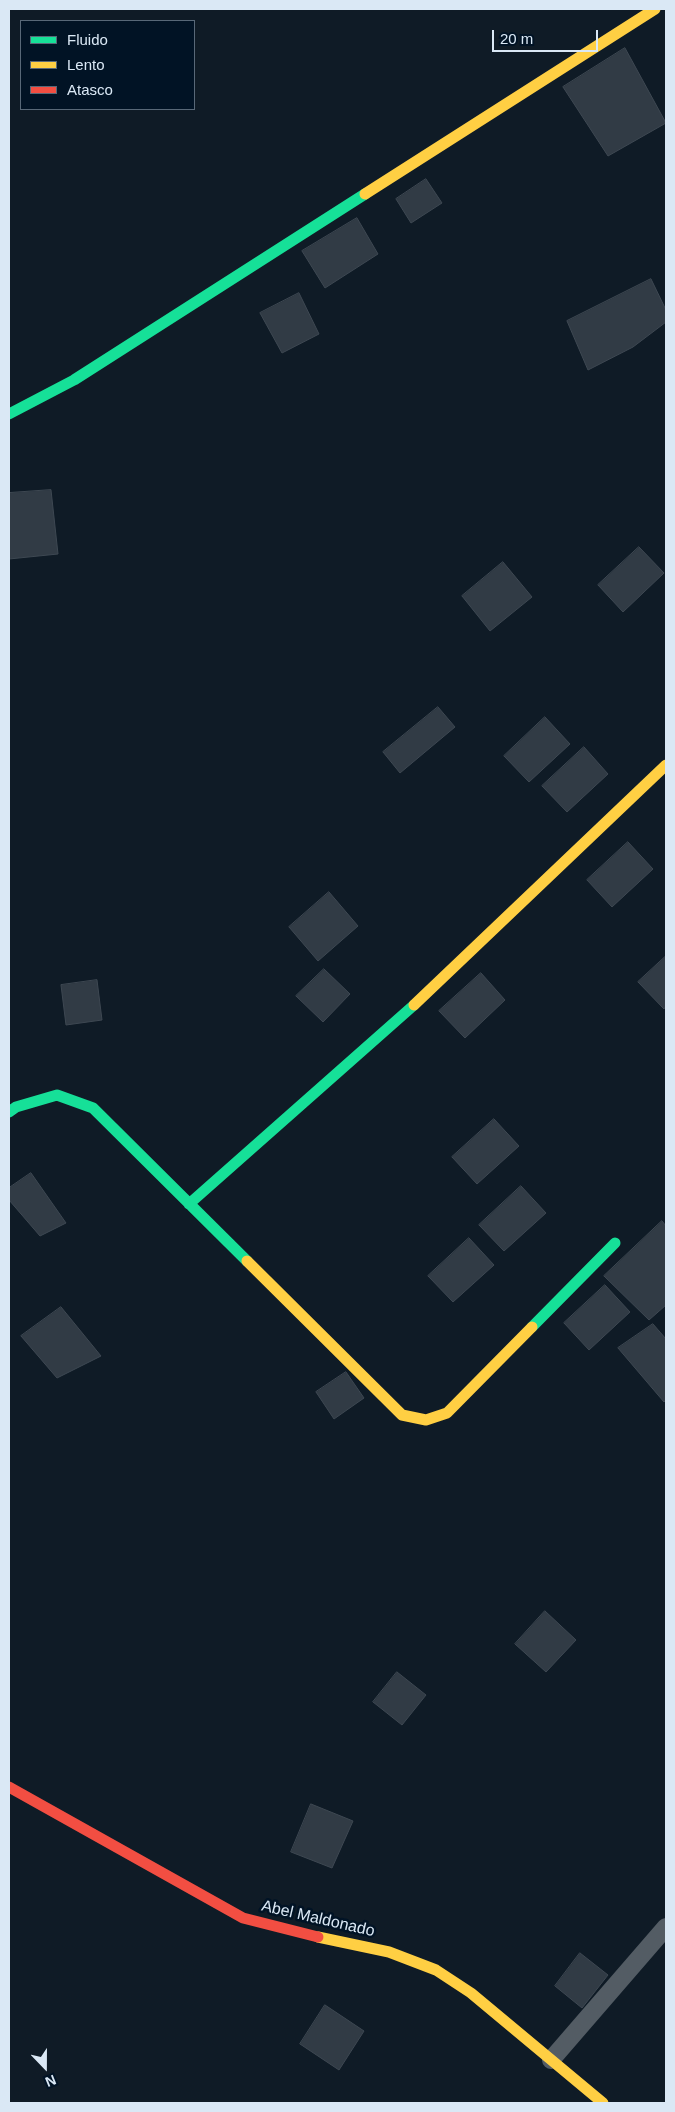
<!DOCTYPE html>
<html>
<head>
<meta charset="utf-8">
<style>
	body { margin:0 }
	#map { position:relative; width:675px; height:2112px; overflow:hidden; background:#0f1b26; font-family:Arial,sans-serif }
	canvas { display:block }
	.frame { position:absolute; inset:0; border:10px solid #dae8f5; pointer-events:none }
	.legend { position:absolute; left:20px; top:20px; width:175px; height:90px; box-sizing:border-box; background:#011325; border:1px solid #586878; margin:0; padding:6px 9px; list-style:none; font-size:15px; color:#dae8f5 }
	.legend li { display:flex; align-items:center; gap:10px; height:25px }
	.legend b { width:25px; border:1px solid #586878 }
	.north { position:absolute; left:20px; top:2042px; width:50px; height:50px; -webkit-text-stroke:4px #011325; paint-order:stroke; rotate:158deg; font-size:14px; font-weight:700; line-height:20px; text-align:center; color:#dae8f5 }
	.north::after { content:''; display:block; margin:auto; width:18px; height:22px; background:#dae8f5; clip-path:polygon(50% 0,100% 100%,50% 72%,0 100%) }
	.scale { position:absolute; left:492px; top:30px; width:106px; height:22px; box-sizing:border-box; border:2px solid #dae8f5; border-top:0; padding-left:6px; font-size:15px; line-height:18px; white-space:nowrap; color:#dae8f5; -webkit-text-stroke:4px #011325; paint-order:stroke }
</style>
</head>
<body>
<div id="map">
<canvas width="675" height="2112"></canvas>
<div class="frame"></div>
<ul class="legend">
<li><b style="height:6px;background:#16e098"></b>Fluido</li>
<li><b style="height:6px;background:#ffcf43"></b>Lento</li>
<li><b style="height:6px;background:#f24e42"></b>Atasco</li>
</ul>
<div class="north">N</div>
<div class="scale">20 m</div>
</div>
<script>
const g = document.querySelector('canvas').getContext('2d');
g.lineJoin = 'round';
function fillPath(path, color) {
  g.fillStyle = color;
  g.fill(path, 'evenodd');
}
function strokePath(path, color, width, dash) {
  g.strokeStyle = color;
  g.lineWidth = width;
  g.lineCap = dash ? 'butt' : 'round';
  g.setLineDash(dash || []);
  g.stroke(path);
}
function drawText(font, color, halo, rows, align = 'center') {
  g.font = font + ' Arial,sans-serif';
  g.lineWidth = 5;
  g.setLineDash([]);
  g.textBaseline = 'middle';
  g.strokeStyle = halo;
  g.fillStyle = color;
  for (const [text, x, y, turn = 0] of rows) {
    g.save();
    g.translate(x, y);
    g.rotate((+turn || 0) * Math.PI / 180);
    g.textAlign = isNaN(turn) ? turn : align;
    if (halo) g.strokeText(text, 0, 0);
    g.fillText(text, 0, 0);
    g.restore();
  }
}
const building = new Path2D(`
	M625 48 666 123 608 156 563 87Z
	M426 179 442 203 411 223 396 199Z
	M357 218 378 254 325 288 302 251Z
	M651 279 666 310V322L633 347 588 370 567 321Z
	M299 293 319 334 282 353 260 313Z
	M51 490 58 554 9 559V493Z
	M639 547 664 573 623 612 598 585Z
	M503 562 532 597 490 631 462 596Z
	M438 707 455 727 400 773 383 752Z
	M545 717 570 744 529 782 504 756Z
	M584 747 608 774 567 812 542 786Z
	M628 842 653 869 612 907 587 880Z
	M329 892 358 926 318 961 289 927Z
	M666 956V1006L664 1009 638 982Z
	M324 969 350 994 323 1022 296 996Z
	M481 973 505 1000 465 1038 439 1011Z
	M97 980 102 1020 66 1025 61 985Z
	M494 1119 519 1146 477 1184 452 1157Z
	M31 1173 66 1223 40 1236 9 1200V1188Z
	M521 1186 546 1213 504 1251 479 1225Z
	M662 1221 666 1226V1305L649 1320 604 1276Z
	M469 1238 494 1265 453 1302 428 1276Z
	M605 1285 630 1312 589 1350 564 1323Z
	M61 1307 101 1356 57 1378 21 1336Z
	M653 1324 666 1339V1400L664 1402 618 1348Z
	M346 1372 364 1398 334 1419 316 1392Z
	M545 1611 576 1640 546 1672 515 1644Z
	M397 1672 426 1695 402 1725 373 1702Z
	M311 1804 353 1821 332 1868 291 1852Z
	M580 1953 608 1975 582 2008 555 1986Z
	M325 2005 364 2031 339 2070 300 2044Z`);
const lane = new Path2D(`
	M551 2060 666 1927`);
const fast = new Path2D(`
	M9 414 74 380 365 194
	M9 1112 16 1107 57 1095 93 1108 247 1261
	M189 1204 414 1005
	M532 1327 615 1243`);
const slow = new Path2D(`
	M365 194 655 9
	M414 1005 666 765
	M247 1261 402 1415 426 1420 447 1413 532 1327
	M318 1937 389 1952 436 1970 471 1993 603 2103`);
const jam = new Path2D(`
	M9 1787 243 1918 318 1937`);
const streetNames = [
	["Abel Maldonado",318,1919,13]
];
fillPath(building, '#313b45');
strokePath(building, '#3e4852', 1);
strokePath(lane, '#535c64', 18);
strokePath(fast, '#16e098', 11);
strokePath(slow, '#ffcf43', 11);
strokePath(jam, '#f24e42', 11);
drawText('16px', '#dae8f5', '#011325', streetNames);
</script>
</body>
</html>
